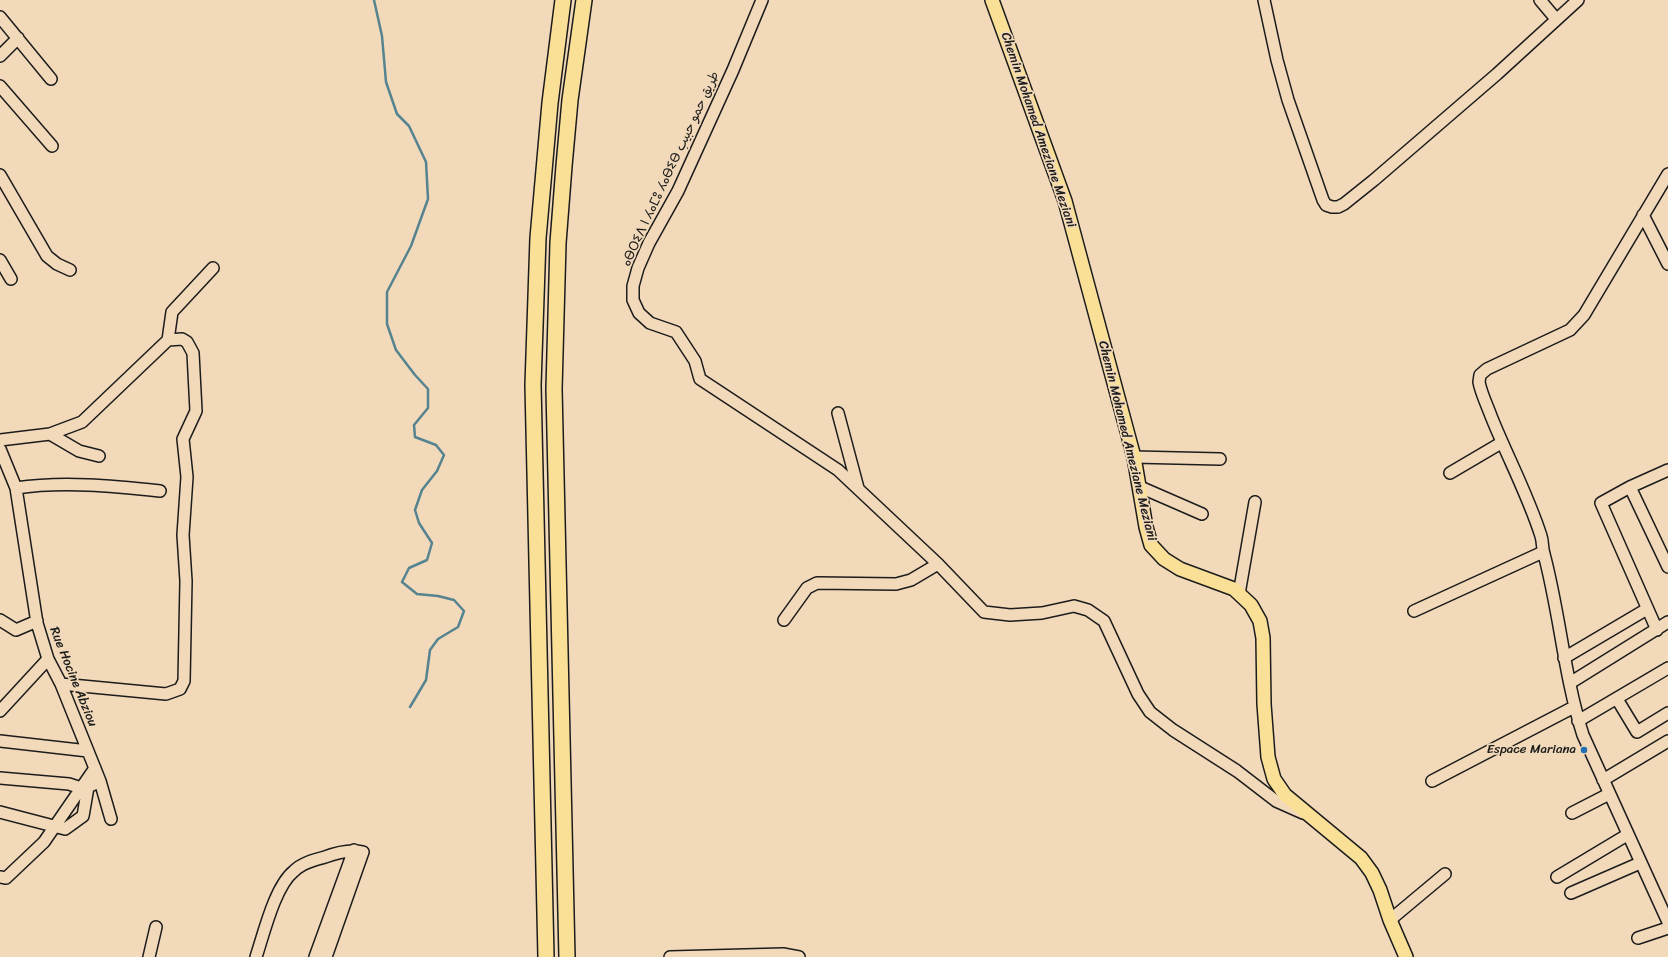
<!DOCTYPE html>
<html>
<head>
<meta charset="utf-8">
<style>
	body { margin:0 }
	canvas { display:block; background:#f1d9b9 }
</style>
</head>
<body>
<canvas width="1668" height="957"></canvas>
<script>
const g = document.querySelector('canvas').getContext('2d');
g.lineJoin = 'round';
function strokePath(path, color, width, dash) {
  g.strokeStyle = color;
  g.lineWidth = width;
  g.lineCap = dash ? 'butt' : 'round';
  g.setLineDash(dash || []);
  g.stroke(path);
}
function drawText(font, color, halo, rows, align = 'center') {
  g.font = font + ' Sriracha,"Playpen Sans Arabic","Noto Sans Tifinagh",sans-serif';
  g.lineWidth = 3.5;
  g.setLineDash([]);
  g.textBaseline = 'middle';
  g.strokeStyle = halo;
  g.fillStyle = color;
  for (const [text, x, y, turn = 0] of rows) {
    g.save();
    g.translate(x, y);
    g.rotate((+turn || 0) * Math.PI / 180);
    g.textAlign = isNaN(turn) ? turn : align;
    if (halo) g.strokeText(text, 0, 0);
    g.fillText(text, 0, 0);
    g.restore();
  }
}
const stream = new Path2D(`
	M374 0 382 36 386 82 397 114 409 126 426 162 428 199 411 246 387 292V324L396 350 415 375 428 389V408L414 425 415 437 436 445 444 455 437 471 422 490 415 510 419 523 432 543 427 560 409 568 402 582 417 594 438 596 454 600 464 611 458 627 438 639 430 650 426 680 410 707`);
const minor = new Path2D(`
	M762 0 733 70 678 191 649 243 638 268 633 286V300L639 313 650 323 676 332 695 361 700 379 838 470 938 564 984 612 1010 615 1042 613 1074 606 1088 610 1104 621 1138 694 1150 712 1173 730 1237 771 1276 801 1303 813
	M1264 0 1277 60 1288 100 1323 200 1326 205 1332 207H1338L1344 204 1374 180 1497 74 1578 0
	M1540 0 1556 19
	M0 17 51 79
	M0 56 18 38
	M0 86 52 146
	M1668 174 1584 315 1570 330 1487 369 1480 375 1479 382C1481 393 1487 405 1491 416 1507 456 1528 495 1541 536 1543 542 1542 548 1544 554 1560 614 1564 676 1583 735L1668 922
	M0 175 47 256 57 264 70 270
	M1643 215 1668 264
	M0 260 11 279
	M838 413 858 488
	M50 434 79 451 99 456
	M0 440 50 434 82 422 168 340 172 312 213 268
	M0 449 16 488 37 623 48 659 61 684 100 781 111 819
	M1134 457 1220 459
	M1450 473 1501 443
	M1140 487 1202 514
	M1630 487 1668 567
	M16 488C63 481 113 486 160 491
	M1239 594 1255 502
	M1414 611 1543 552
	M0 620 16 630 37 621
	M784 620 807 588 817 583 896 584 911 580 938 564
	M1657 630 1601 503 1630 487 1668 470
	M1564 658 1647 609
	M1570 683 1668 622
	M61 684 166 694 180 689 184 681 186 581 183 535 187 477 183 439 196 411 193 353 187 342 182 339 168 340
	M1617 699 1637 732 1668 713
	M0 711 48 659
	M1578 721 1668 668
	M0 741 88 751
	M0 778 69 784 81 788
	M1603 780 1668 741
	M1432 781 1574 707
	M0 812 65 829 83 816 88 787 100 781
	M1572 813 1609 794
	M0 877 6 878 44 842 95 768
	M1557 877 1627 835
	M1571 893 1640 863
	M1390 920 1445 874
	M1638 938 1668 928
	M149 957 156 927
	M256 957C264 933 275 886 294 871 302 863 314 860 325 857 338 852 350 849 363 852L326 957
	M315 957 354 850
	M670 957 783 954 799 957`);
const major = new Path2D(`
	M992 0 1065 201 1134 457 1146 527 1151 545 1164 559 1180 569 1234 589 1251 605 1260 621 1263 638 1264 704 1268 757 1274 779 1285 795 1361 858 1372 873 1380 890 1390 920 1406 957`);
const highway = new Path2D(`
	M546 957 533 385 538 238 550 103 563 0
	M567 957 554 389 558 243 564 166 570 100 584 0`);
const markers = [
	[1584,750,4,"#1f6fb2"]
];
const streetNames = [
	["Chemin Mohamed Ameziane Meziani",1038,130,71],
	["ⴰⴱⵔⵉⴷ ⵏ ⵃⴰⵎⵓ ⵃⴰⴱⵉⴱ طريق حمو حبيب",671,169,-65],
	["Chemin Mohamed Ameziane Meziani",1127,441,76],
	["Rue Hocine Abziou",73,677,68]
];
const poiNames = [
	["Espace Mariana",1576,750]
];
strokePath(stream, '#568390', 2.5);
strokePath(minor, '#1c1c1c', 14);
strokePath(major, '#1c1c1c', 16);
strokePath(highway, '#1c1c1c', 18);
strokePath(minor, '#f1d9b9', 11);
strokePath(major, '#f9e096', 13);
strokePath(highway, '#f9e096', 15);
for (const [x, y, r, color] of markers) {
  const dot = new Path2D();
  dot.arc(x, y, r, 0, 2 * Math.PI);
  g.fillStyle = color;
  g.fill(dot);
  strokePath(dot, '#f1d9b9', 1.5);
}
drawText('13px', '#1c1c1c', '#f1d9b9', streetNames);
drawText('13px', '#1c1c1c', '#f1d9b9', poiNames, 'right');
</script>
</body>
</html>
